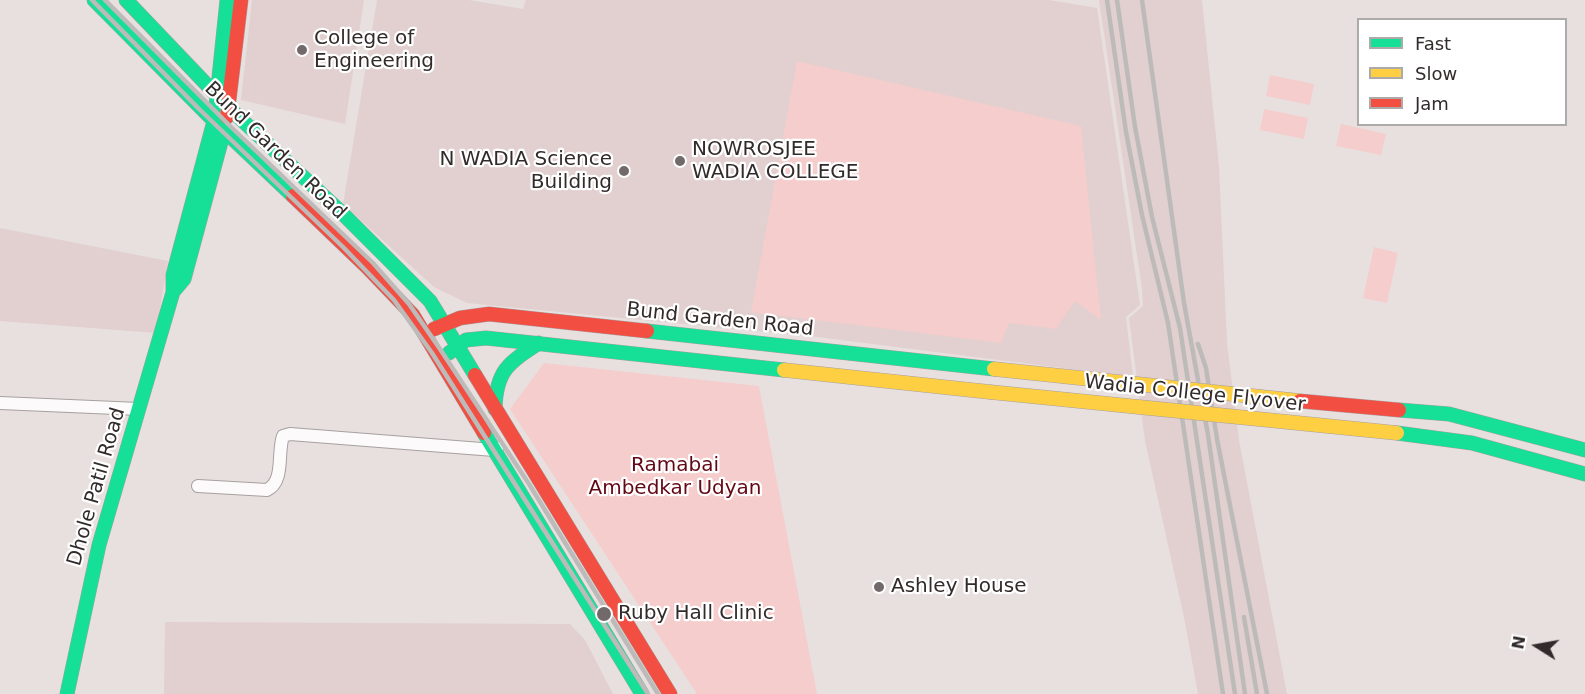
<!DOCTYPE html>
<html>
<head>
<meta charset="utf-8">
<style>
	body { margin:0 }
	#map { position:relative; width:1585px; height:694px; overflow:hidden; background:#e8e0df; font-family:"DejaVu Sans",sans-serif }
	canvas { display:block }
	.legend { position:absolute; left:1357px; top:18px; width:210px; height:108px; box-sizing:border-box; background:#fff; border:2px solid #adaaaa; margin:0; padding:8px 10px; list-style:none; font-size:18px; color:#322b2b }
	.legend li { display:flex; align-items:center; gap:12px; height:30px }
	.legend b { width:30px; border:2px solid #adaaaa }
	.north { position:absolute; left:1507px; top:616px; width:60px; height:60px; -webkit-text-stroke:4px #fff; paint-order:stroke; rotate:281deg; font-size:16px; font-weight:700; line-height:24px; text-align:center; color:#322b2b }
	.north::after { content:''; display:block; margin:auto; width:21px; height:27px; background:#322b2b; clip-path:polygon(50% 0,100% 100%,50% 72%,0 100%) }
</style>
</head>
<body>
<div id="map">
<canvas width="1585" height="694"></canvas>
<ul class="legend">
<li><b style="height:8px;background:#16e098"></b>Fast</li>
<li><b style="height:8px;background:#ffcf43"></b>Slow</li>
<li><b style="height:8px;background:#f24e42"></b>Jam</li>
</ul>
<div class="north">N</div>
</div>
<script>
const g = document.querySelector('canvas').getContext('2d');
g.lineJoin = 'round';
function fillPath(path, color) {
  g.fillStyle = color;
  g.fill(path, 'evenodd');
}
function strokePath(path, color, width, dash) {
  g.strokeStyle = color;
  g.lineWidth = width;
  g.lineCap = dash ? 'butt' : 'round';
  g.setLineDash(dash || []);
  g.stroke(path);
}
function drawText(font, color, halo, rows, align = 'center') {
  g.font = font + ' "DejaVu Sans",sans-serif';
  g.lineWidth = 4.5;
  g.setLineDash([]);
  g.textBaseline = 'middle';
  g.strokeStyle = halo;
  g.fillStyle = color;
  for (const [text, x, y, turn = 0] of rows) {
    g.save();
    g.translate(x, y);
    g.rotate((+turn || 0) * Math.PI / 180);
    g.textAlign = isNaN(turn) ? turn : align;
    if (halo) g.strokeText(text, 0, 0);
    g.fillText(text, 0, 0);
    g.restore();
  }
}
const built = new Path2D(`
	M252 0H364L345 124 241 100Z
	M377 0H469L523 9 526 0H1049L1097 8 1140 305 1126 317 1133 377 817 337 467 303 434 287 343 204Z
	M1099 0H1202L1219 166 1227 343 1239 440 1287 694H1198L1184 617 1145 441 1129 318 1143 306 1142 289Z
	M0 228 168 261 156 333 0 321Z
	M165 622 570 624 585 640 613 694H164Z`);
const green = new Path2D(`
	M797 61 1081 126 1101 320 1075 301 1056 329 1009 323 1001 343 751 312Z
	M1270 75 1314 84 1310 105 1266 96Z
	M1264 109 1308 118 1304 139 1260 130Z
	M1341 124 1386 134 1381 155 1336 146Z
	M1374 247 1398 253 1387 303 1363 298Z
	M544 363 759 386 817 694H697L510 409Z`);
const street = new Path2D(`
	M0 403 139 409
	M198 486 267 490C285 481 277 453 283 436L290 434 494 450 497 448`);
const fast = new Path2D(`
	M94 0 214 121 293 196
	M126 0 229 108 342 213 430 301 475 375
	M216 106 227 0
	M173 292 184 279 224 131
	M647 331 994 369
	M449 353 466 340 486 338 784 370
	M495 409C496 371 508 363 539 343
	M1399 410 1449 414 1585 450
	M484 433 642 694
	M1397 433 1472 443 1585 474
	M67 694 99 545 173 292V275L214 121`);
const slow = new Path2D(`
	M784 370 990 392`);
const jam = new Path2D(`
	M227 117 241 0
	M293 196 367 267 413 315 484 433
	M434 329 460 318 489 314 647 331
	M475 375 670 694`);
const rail = new Path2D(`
	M92 0 198 108 343 247 394 300 432 353 648 694
	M105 0 230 126 373 263 409 304 440 349 529 484 658 694
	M1107 0 1126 132 1142 215 1168 323 1223 694
	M1117 0 1135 127 1152 217 1180 328 1235 694
	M1142 0 1184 303 1208 435 1245 694
	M1198 344 1206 368 1217 439 1267 694
	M1244 617 1257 694`);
const slowBridge = new Path2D(`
	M994 369 1300 401
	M990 392 1397 433`);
const jamBridge = new Path2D(`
	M1300 401 1399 410`);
const markers = [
	[302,50,6,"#726a6a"],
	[680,161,6,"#726a6a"],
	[624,171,6,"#726a6a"],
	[879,587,6,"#726a6a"],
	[604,614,8,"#726a6a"]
];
const poiNames = [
	["College of",314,39],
	["Engineering",314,62],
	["NOWROSJEE",692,150],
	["WADIA COLLEGE",692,173],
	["N WADIA Science",612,160,"right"],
	["Building",612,183,"right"],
	["Ashley House",891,587],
	["Ruby Hall Clinic",618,614]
];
const streetNames = [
	["Bund Garden Road",275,151,44],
	["Bund Garden Road",720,320,6],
	["Wadia College Flyover",1195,394,6],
	["Dhole Patil Road",97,487,-74]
];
const parkNames = [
	["Ramabai",675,466],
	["Ambedkar Udyan",675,489]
];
fillPath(built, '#e1d0cf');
fillPath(green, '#f4cdcc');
strokePath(street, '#a7a0a0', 14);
strokePath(fast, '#a7a0a0', 15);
strokePath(slow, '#a7a0a0', 15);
strokePath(jam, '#a7a0a0', 15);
strokePath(street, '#fcfafa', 12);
strokePath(fast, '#16e098', 14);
strokePath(slow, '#ffcf43', 14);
strokePath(jam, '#f24e42', 14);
strokePath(rail, '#bdbbba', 4.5);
strokePath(slowBridge, '#a7a0a0', 15, []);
strokePath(jamBridge, '#a7a0a0', 15, []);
strokePath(slowBridge, '#ffcf43', 14);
strokePath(jamBridge, '#f24e42', 14);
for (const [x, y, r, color] of markers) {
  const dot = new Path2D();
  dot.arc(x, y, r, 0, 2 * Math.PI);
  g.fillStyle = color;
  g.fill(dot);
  strokePath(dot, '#fff', 2);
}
drawText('20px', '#322b2b', '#fff', poiNames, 'left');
drawText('20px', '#322b2b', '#fff', streetNames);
drawText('20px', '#630815', '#fff', parkNames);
</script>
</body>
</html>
